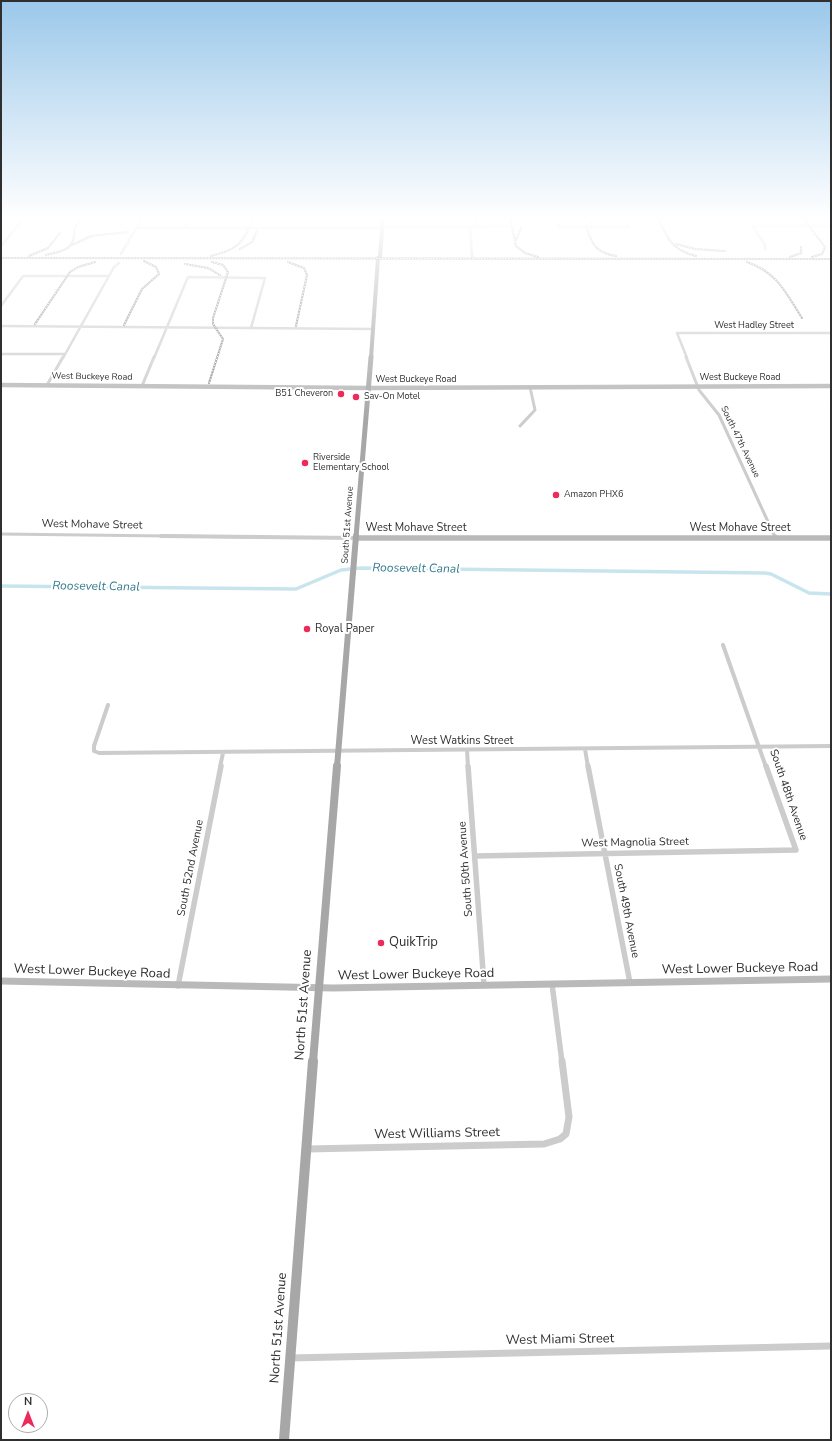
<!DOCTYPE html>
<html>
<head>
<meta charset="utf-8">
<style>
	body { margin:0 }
	#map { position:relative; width:832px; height:1441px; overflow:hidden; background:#fff; font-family:"Nunito Sans",sans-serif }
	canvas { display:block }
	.frame { position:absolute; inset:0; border:2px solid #2f2f2f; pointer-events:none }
	.north { position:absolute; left:8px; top:1393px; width:40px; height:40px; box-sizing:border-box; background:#fff; border:1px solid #acacac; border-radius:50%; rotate:0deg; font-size:11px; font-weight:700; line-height:16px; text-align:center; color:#2f2f2f }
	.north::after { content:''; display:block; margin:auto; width:14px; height:18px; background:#ed2b5a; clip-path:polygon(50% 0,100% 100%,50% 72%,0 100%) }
</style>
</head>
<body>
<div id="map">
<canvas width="832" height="1441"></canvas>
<div class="frame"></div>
<div class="north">N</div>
</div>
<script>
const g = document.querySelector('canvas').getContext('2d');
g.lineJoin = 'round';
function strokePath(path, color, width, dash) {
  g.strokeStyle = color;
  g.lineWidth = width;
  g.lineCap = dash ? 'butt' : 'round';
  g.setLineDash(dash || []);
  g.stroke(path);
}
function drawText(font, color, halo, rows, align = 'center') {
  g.font = font + ' "Nunito Sans",sans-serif';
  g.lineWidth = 4;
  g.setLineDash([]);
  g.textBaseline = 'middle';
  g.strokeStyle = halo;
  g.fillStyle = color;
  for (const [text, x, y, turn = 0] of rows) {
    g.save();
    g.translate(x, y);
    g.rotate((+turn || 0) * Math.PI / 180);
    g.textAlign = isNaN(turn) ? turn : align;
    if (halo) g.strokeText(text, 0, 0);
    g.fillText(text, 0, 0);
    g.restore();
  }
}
const canal = new Path2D(`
	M1 586 296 589 341 570 361 568 765 573 771 574 809 593 831 594`);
const streetFar4 = new Path2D(`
	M476 218 477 227
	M557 218 559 227H629L625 218
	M747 218 765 245V249
	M753 226H831
	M383 227 508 226
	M470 227 472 257
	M136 228H383
	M184 228 189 218
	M1 246 24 218
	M121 254 142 218
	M1 306 23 276H109
	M1 326 374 329
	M1 354H65
	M63 358 114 267 119 263
	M154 358 188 277 265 278 251 328
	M687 358 677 333H831`);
const streetFar3 = new Path2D(`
	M686 357 699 390 719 415 775 537
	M47 385 63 357
	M142 386 154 357
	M520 426 535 410 530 387
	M1 534 250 537`);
const streetFar2 = new Path2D(`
	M161 536 356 538
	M775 536 776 538
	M723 645 766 767
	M108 705 94 746V751L99 753 831 746
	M585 749 588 767
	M467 750 468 767
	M220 767 223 753`);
const streetFar1 = new Path2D(`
	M468 766 484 985
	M588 766 630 983
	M475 856 796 850 766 766
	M552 984 562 1062
	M178 986 221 766`);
const street = new Path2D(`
	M307 1149 544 1144 560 1139 566 1134 569 1117 562 1061
	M290 1358 831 1346`);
const secondaryFar2 = new Path2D(`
	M1 385 369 388 831 386`);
const secondaryFar1 = new Path2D(`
	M356 538H831`);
const secondary = new Path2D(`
	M1 981 333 988 831 979`);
const primaryFar4 = new Path2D(`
	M371 358 378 258 380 257 383 218`);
const primaryFar3 = new Path2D(`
	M356 537 371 357`);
const primaryFar2 = new Path2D(`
	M337 767 356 536`);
const primaryFar1 = new Path2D(`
	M313 1062 337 766`);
const primary = new Path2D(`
	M284 1440 313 1061`);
const rail = new Path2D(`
	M510 218 516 246 525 253 538 257
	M588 218 590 223
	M658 218C668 240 672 250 696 256
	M803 218 825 247 822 254 812 257
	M587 229C592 246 598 253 616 256
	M515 242 521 228
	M676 244 695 249 725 251
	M72 245 91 236 128 232
	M240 249 252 242 257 231
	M46 255C63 251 76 250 74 229L82 218
	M29 256 48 248 60 233
	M211 256C237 250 244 243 253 218
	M790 257 801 253V247
	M1 258 831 259
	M288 262 304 268 307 275 296 326
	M747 262C777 272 786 293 802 318
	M185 264 208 268 220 275
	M35 324 70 272 78 267 95 262
	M124 325 142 289 159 274 156 267 144 261
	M209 383 223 339 213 324V318L228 272 223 265 212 262`);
const markers = [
	[341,394,4,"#ed2b5a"],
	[356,397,4,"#ed2b5a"],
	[305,463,4,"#ed2b5a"],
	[556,495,4,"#ed2b5a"],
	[307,629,4,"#ed2b5a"],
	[381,943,4,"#ed2b5a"]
];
const farStreetnames = [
	["West Hadley Street",754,326],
	["West Buckeye Road",92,377,1],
	["West Buckeye Road",740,378],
	["West Buckeye Road",416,380],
	["South 47th Avenue",740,442,64],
	["South 51st Avenue",348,525,-86]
];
const farPoinames = [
	["B51 Cheveron",333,394,"right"],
	["Sav-On Motel",364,397],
	["Riverside",313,458],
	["Elementary School",313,468],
	["Amazon PHX6",564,495]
];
const streetNames = [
	["West Mohave Street",92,525,1],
	["West Mohave Street",416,528],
	["West Mohave Street",740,528],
	["West Watkins Street",462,741],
	["South 48th Avenue",788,795,71],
	["West Magnolia Street",635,843,-1],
	["South 52nd Avenue",191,868,-79],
	["South 50th Avenue",466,869,-94],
	["South 49th Avenue",626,911,79]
];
const poiNames = [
	["Royal Paper",315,629]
];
const waterNames = [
	["Roosevelt Canal",416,569,1],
	["Roosevelt Canal",96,587,1]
];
const nearPoinames = [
	["QuikTrip",389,943]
];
const nearStreetnames = [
	["West Lower Buckeye Road",740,969,-1],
	["West Lower Buckeye Road",92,972,2],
	["West Lower Buckeye Road",416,975,-1],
	["North 51st Avenue",304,1005,-86],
	["West Williams Street",437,1134,-1],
	["North 51st Avenue",279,1328,-86],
	["West Miami Street",560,1340,-1]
];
strokePath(canal, '#c8e5ee', 3.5);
strokePath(streetFar4, '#ccc', 2.5);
strokePath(streetFar3, '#ccc', 3);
strokePath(streetFar2, '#ccc', 4);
strokePath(streetFar1, '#ccc', 5.5);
strokePath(street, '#ccc', 7);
strokePath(secondaryFar2, '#b9b9b9', 4.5);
strokePath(secondaryFar1, '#b9b9b9', 5.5);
strokePath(secondary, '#b9b9b9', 7);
strokePath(primaryFar4, '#a7a7a7', 4);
strokePath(primaryFar3, '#a7a7a7', 5);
strokePath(primaryFar2, '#a7a7a7', 6);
strokePath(primaryFar1, '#a7a7a7', 8);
strokePath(primary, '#a7a7a7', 10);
strokePath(rail, '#848484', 2);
strokePath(rail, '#fff', 1, [1.5]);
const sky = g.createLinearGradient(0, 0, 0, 419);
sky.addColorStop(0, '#9bc8ea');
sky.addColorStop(0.52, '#fff');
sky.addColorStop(1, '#ffffff00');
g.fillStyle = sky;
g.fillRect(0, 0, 832, 419);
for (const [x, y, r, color] of markers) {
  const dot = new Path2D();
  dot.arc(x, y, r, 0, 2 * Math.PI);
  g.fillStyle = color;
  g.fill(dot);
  strokePath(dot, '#fff', 1.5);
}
drawText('9px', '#2f2f2f', '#fff', farStreetnames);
drawText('9px', '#2f2f2f', '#fff', farPoinames, 'left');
drawText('11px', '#2f2f2f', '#fff', streetNames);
drawText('11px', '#2f2f2f', '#fff', poiNames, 'left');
drawText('italic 12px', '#377c8f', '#fff', waterNames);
drawText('13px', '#2f2f2f', '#fff', nearPoinames, 'left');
drawText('13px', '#2f2f2f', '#fff', nearStreetnames);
</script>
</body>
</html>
